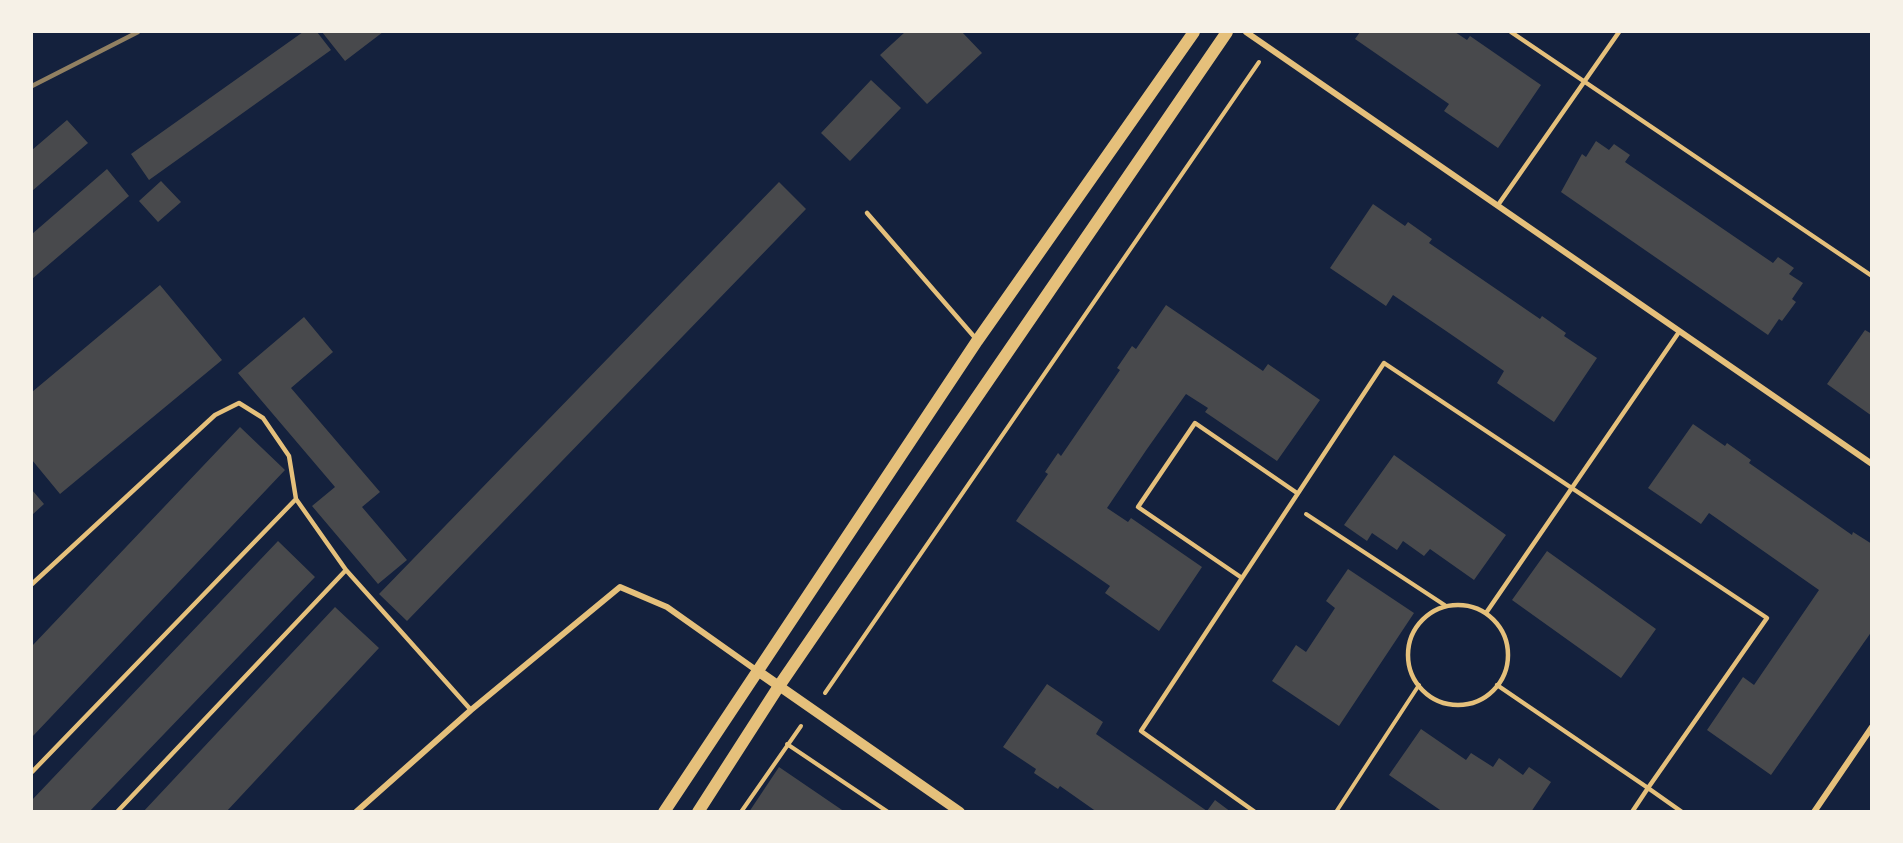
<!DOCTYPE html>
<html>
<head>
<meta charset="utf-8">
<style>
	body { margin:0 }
	#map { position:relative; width:1903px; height:843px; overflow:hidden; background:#14213d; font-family:Montserrat,sans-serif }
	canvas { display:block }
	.frame { position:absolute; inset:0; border:33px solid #f6f1e7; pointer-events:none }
</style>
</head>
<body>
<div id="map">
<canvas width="1903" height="843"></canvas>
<div class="frame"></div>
</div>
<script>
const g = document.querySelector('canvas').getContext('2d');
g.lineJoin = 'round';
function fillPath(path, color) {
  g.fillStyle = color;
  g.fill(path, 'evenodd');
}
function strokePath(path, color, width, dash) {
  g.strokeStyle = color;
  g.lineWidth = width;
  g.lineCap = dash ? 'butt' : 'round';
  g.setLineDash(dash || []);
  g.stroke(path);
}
const building = new Path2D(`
	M303 32H317L331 50 149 180 131 154Z
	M322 32H383L345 61Z
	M905 32H962L982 53 927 104 880 55Z
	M1360 32H1455L1467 40 1470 36 1541 85 1498 148 1444 111 1449 104 1355 39Z
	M871 80 901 108 850 161 821 133Z
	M67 120 88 143 32 191V150Z
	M1596 141 1609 150 1614 144 1630 155 1625 162 1773 263 1778 257 1794 268 1789 274 1803 283 1792 299 1796 302 1782 321 1779 319 1768 335 1561 192 1582 154 1586 157Z
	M107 169 129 196 32 279V234Z
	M161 181 181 202 158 222 139 201Z
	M779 182 806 209 407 621 379 594Z
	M1373 204 1405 226 1408 222 1432 239 1429 243 1540 319 1542 316 1566 333 1564 336 1597 358 1554 422 1497 383 1504 371 1449 333 1393 295 1386 306 1330 268Z
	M160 285 222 360 60 494 32 460V392Z
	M1166 305 1263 371 1268 364 1320 400 1277 461 1205 412 1208 408 1186 394 1147 449 1107 508 1128 522 1131 518 1202 567 1159 631 1105 593 1110 586 1016 521 1048 474 1045 472 1058 453 1061 456 1120 370 1117 368 1132 346 1136 349Z
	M304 317 333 352 291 388 380 492 362 507 407 560 378 584 312 506 335 487 238 373Z
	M1865 330 1872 334V416L1827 384Z
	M1693 424 1725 446 1727 443 1751 460 1749 463 1852 535 1853 532 1872 544V631L1771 775 1707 730 1743 677 1754 685 1819 590 1709 513 1701 524 1648 488Z
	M240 427 285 470 32 737V646Z
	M1394 455 1506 535 1474 580 1430 549 1424 556 1403 541 1397 550 1372 533 1367 541 1344 525Z
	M32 490 44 504 32 515Z
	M278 541 315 577 89 812H32V800Z
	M1547 551 1656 629 1621 678 1512 600Z
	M1348 569 1414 613 1339 726 1272 681 1296 645 1306 652 1335 608 1326 601Z
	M335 607 379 648 226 812H143Z
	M1047 684 1103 722 1096 734 1207 811 1215 800 1231 812H1097L1060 786 1058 789 1034 773 1036 769 1003 747Z
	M1421 729 1466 760 1471 753 1493 767 1499 758 1523 775 1529 767 1551 782 1531 812H1443L1389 775Z
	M779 767 845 812H749Z`);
const path = new Path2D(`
	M1306 514 1446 606
	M825 693 1259 62
	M787 744 888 812
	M741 812 801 726
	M1336 812 1419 685`);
const service = new Path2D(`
	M1511 32 1872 276
	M1498 205 1619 32
	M867 213 977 340
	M1242 578 1138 507 1195 423 1297 493
	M32 584 215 415 239 403 263 418 289 456 296 499 346 570 471 710
	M1408 655a50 50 0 1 1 100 0a50 50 0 1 1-100 0Z
	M1486 613 1679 332
	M1497 685 1648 788 1632 812
	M32 772 296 499
	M117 812 346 570
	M1255 812 1141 731 1384 363 1767 618 1648 788 1682 812`);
const minor = new Path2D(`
	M1246 32 1872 464
	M356 812 471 710 620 587 667 607 756 670
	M1814 812 1872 727`);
const tertiary = new Path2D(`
	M756 670 960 812`);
const secondary = new Path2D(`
	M664 812 977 341 1194 32
	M698 812 779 686 1227 32`);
const rail = new Path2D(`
	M32 86 138 32`);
fillPath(building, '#48494c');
strokePath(path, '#e5c07b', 4);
strokePath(service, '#e5c07b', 4.5);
strokePath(minor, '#e5c07b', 6);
strokePath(tertiary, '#e5c07b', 10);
strokePath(secondary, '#e5c07b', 12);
strokePath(rail, '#918062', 4.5);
</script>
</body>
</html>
